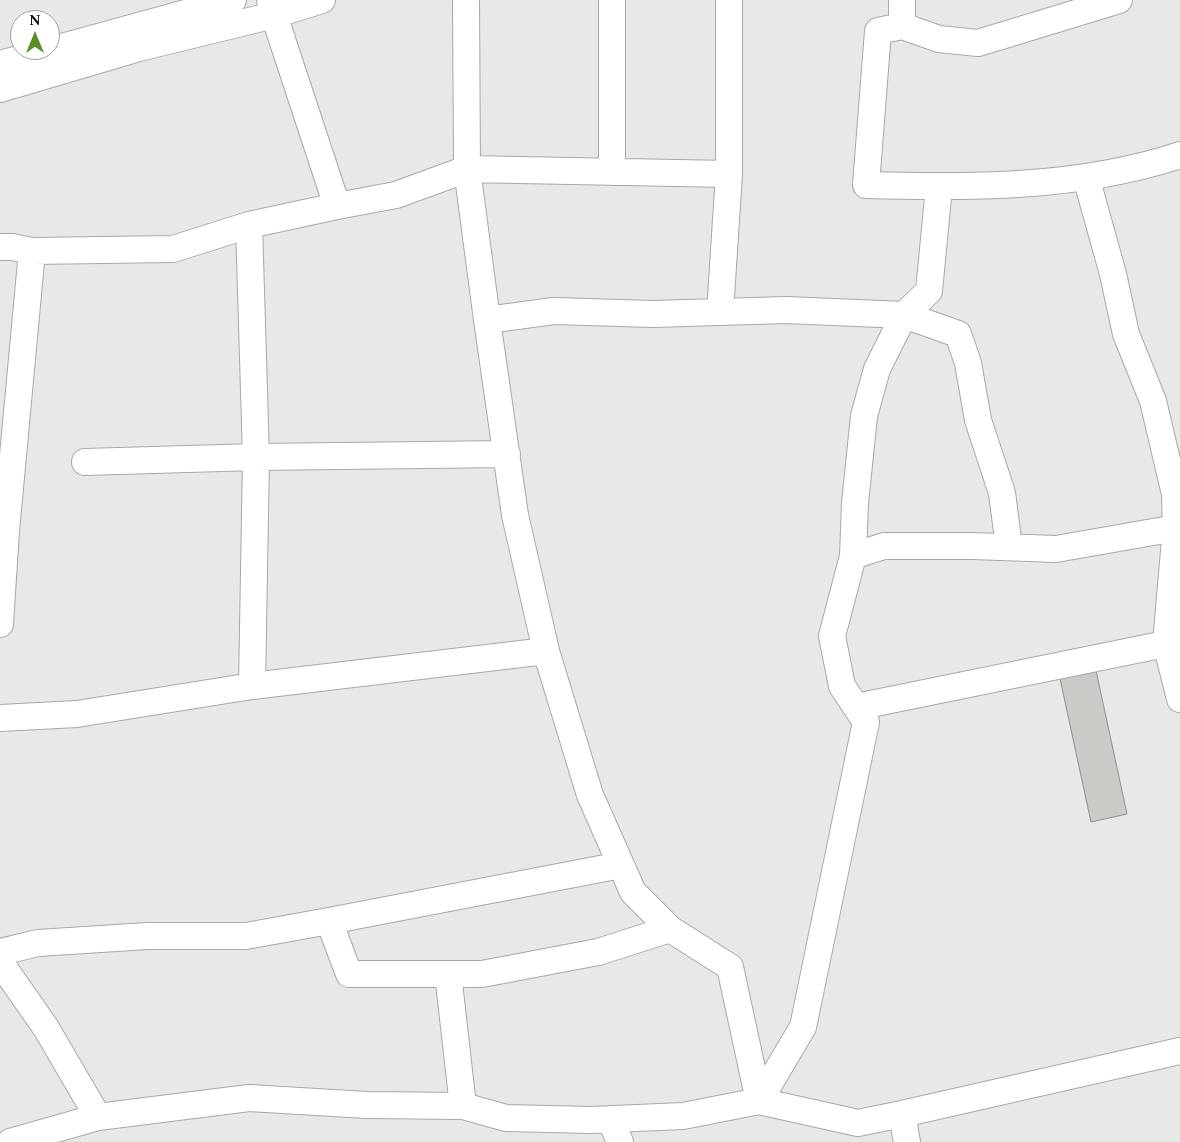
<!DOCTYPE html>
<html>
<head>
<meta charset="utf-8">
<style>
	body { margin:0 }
	#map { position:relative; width:1180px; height:1142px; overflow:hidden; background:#e7e9e6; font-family:Spectral,serif }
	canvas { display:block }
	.north { position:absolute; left:10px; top:10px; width:50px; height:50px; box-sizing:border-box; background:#fff; border:1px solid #9e9f9e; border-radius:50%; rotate:0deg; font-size:14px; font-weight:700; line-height:20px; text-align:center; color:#0d0e0d }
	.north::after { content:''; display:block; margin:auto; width:18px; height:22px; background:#588d27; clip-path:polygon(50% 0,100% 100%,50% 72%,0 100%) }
</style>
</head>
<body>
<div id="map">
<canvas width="1180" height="1142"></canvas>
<div class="north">N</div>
</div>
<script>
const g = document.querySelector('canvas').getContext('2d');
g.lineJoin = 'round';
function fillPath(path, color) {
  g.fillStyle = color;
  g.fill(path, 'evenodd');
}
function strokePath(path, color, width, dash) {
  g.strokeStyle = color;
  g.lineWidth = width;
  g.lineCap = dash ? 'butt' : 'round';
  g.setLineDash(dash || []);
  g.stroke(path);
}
const building = new Path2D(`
	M1095 666 1127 814 1091 822 1059 674Z`);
const minor = new Path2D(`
	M270 0 274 15 337 206
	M612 0V172
	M902 0V26
	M1119 0 978 43 939 39 902 26 878 31 866 185C971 188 1080 188 1180 155
	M0 64 233 0
	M0 89 139 48 274 15 322 0
	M729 174 467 169 487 320 554 311 653 314 786 310 904 315 958 334 968 363 978 420 1002 493 1009 547
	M0 247H12L32 251
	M720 312 729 174V0
	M487 320 515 515 546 651 590 795 633 892 670 929 730 967 759 1101
	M85 462 256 457 507 454
	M1180 528H1176L1166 643 1180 699
	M853 556 855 503 864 416 877 369 904 315 929 291 939 187
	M0 624 6 531 32 251 173 249 249 225
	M252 686 256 457 249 225 337 206 396 195 467 169 466 0
	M856 707 1180 641
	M0 718 77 714 252 686 546 651
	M329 921 621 865
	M0 952 38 943 147 936H246L329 921 349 974H482L598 952 670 929
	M0 962 46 1028 98 1117
	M448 974 463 1106
	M759 1101 803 1027 866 722 842 686 832 636 853 556 884 546H973L1056 549 1176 528 1175 494 1153 401 1126 334 1113 274 1086 177
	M610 1119 620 1142
	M10 1142 98 1117 249 1098 367 1105 463 1106 506 1118 591 1120 683 1116 759 1101 858 1123 902 1114
	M907 1142 902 1114 1180 1051`);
fillPath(building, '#c9cbc7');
strokePath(building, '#8e8f8c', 1);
strokePath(minor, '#a7a9a6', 28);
strokePath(minor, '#fff', 26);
</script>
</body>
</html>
